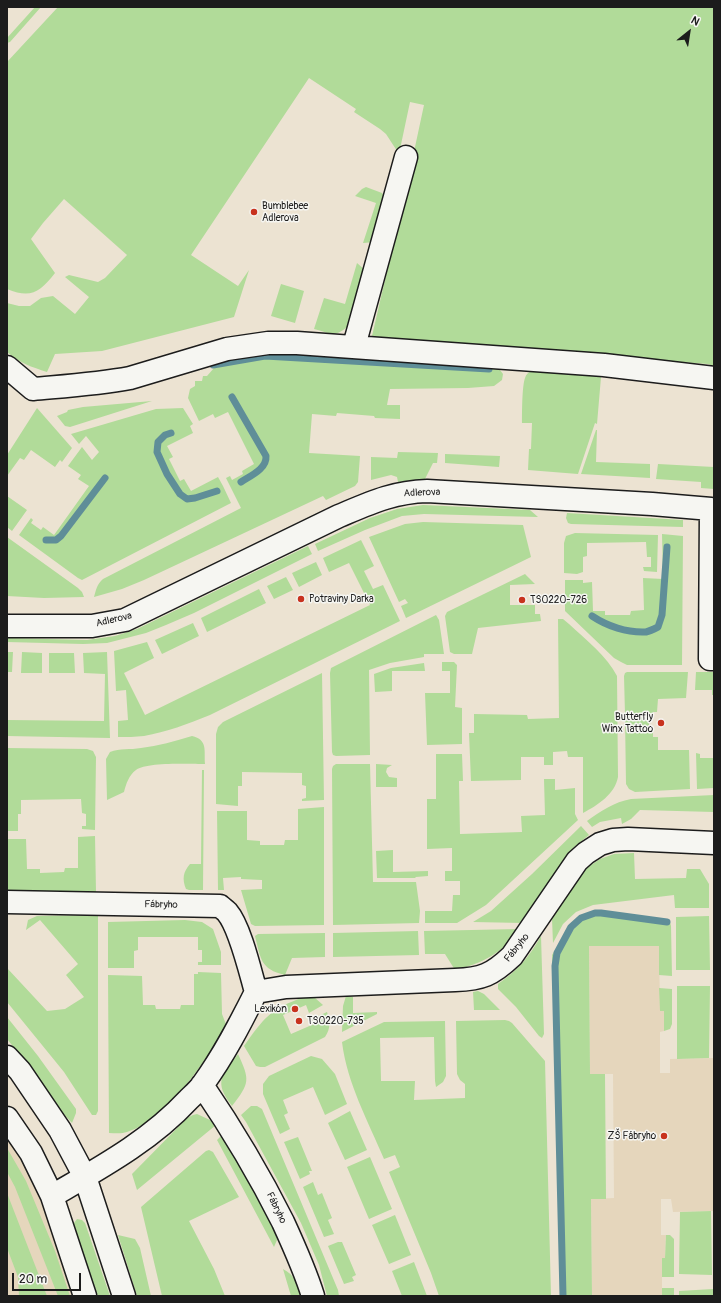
<!DOCTYPE html>
<html>
<head>
<meta charset="utf-8">
<style>
	body { margin:0 }
	#map { position:relative; width:721px; height:1303px; overflow:hidden; background:#ece3d2; font-family:Pangolin,sans-serif }
	canvas { display:block }
	.frame { position:absolute; inset:0; border:8px solid #1c1c1c; pointer-events:none }
	.north { position:absolute; left:669px; top:12px; width:40px; height:40px; -webkit-text-stroke:3px #f6f6f2; paint-order:stroke; rotate:30deg; font-size:11px; font-weight:700; line-height:16px; text-align:center; color:#1c1c1c }
	.north::after { content:''; display:block; margin:auto; width:14px; height:18px; background:#1c1c1c; clip-path:polygon(50% 0,100% 100%,50% 72%,0 100%) }
	.scale { position:absolute; left:12px; top:1273px; width:69px; height:18px; box-sizing:border-box; border:2px solid #1c1c1c; border-top:0; padding-left:5px; font-size:12px; line-height:14px; white-space:nowrap; color:#1c1c1c; -webkit-text-stroke:3px #f6f6f2; paint-order:stroke }
</style>
</head>
<body>
<div id="map">
<canvas width="721" height="1303"></canvas>
<div class="frame"></div>
<div class="north">N</div>
<div class="scale">20 m</div>
</div>
<script>
const g = document.querySelector('canvas').getContext('2d');
g.lineJoin = 'round';
function fillPath(path, color) {
  g.fillStyle = color;
  g.fill(path, 'evenodd');
}
function strokePath(path, color, width, dash) {
  g.strokeStyle = color;
  g.lineWidth = width;
  g.lineCap = dash ? 'butt' : 'round';
  g.setLineDash(dash || []);
  g.stroke(path);
}
function drawText(font, color, halo, rows, align = 'center') {
  g.font = font + ' Pangolin,sans-serif';
  g.lineWidth = 3;
  g.setLineDash([]);
  g.textBaseline = 'middle';
  g.strokeStyle = halo;
  g.fillStyle = color;
  for (const [text, x, y, turn = 0] of rows) {
    g.save();
    g.translate(x, y);
    g.rotate((+turn || 0) * Math.PI / 180);
    g.textAlign = isNaN(turn) ? turn : align;
    if (halo) g.strokeText(text, 0, 0);
    g.fillText(text, 0, 0);
    g.restore();
  }
}
const built = new Path2D(`
	M589 945 659 946 660 1010 664 1011V1031L660 1032V1073H670V1059L714 1058V1211L673 1212 671 1199H661V1235H666L665 1258 662 1259V1296H592L591 1199 614 1198 613 1074H590Z
	M7 1118 85 1296H7Z`);
const green = new Path2D(`
	M35 7H41L10 42 7 43V38Z
	M58 7H714V366L708 364 386 340 372 336 406 189 424 105 410 102 399 154 386 134 380 129 354 112 356 109 309 78 191 255 238 286 249 270 234 317 102 351 55 354 47 372C32 367 19 363 7 352V303L19 306H30L41 298 53 296 75 314 89 297 65 277 69 275 98 282 105 278 127 255 64 199 43 223 31 239 55 273C40 292 31 299 7 289V62Z
	M366 187 382 193 386 198 375 242 363 243 376 203 355 196 362 189Z
	M357 263 365 270 348 326C336 338 329 333 314 329L324 298 345 304Z
	M281 284 304 291 295 323 271 316Z
	M265 354 495 367 500 370 503 374 502 380 494 386 468 388 390 389 387 405H400V419L375 418 374 416 337 413 336 416 312 414 309 453 360 456 358 482 355 486 326 500 323 496 144 580 122 589 94 597C96 590 97 584 103 579L241 508 226 478 230 476 232 480 243 474 242 471 254 464 228 412 215 418 213 414 199 421 188 398 190 389 195 386V381H202L203 376H207L214 368 213 364 232 360Z
	M533 370 596 373 601 377 597 424 595 423 578 474 528 470 529 449H531L532 423H522C522 413 522 386 525 378 526 374 529 372 533 370Z
	M152 401 70 427 65 426 57 416 67 412 68 410 83 407Z
	M37 408 72 448 62 462 60 460 55 467 31 450 24 460 20 458 7 476V455Z
	M183 408 193 424 190 426 193 433 167 446 173 457 169 459 180 481 184 479 191 491 218 477 223 486 231 503 82 580 78 578 19 535 31 518 33 520 31 523 41 530 43 527 54 535 89 486 78 479 81 475 68 466 82 447 92 460 99 452 86 436 79 444 71 434 156 409Z
	M596 430H597L596 462 650 464V478L581 474Z
	M398 452 438 453 437 463H433L425 479 398 482 397 477 391 475 371 480V457L397 458Z
	M445 454 500 456 499 467 445 463Z
	M658 464 714 467V489L701 488V482L656 479Z
	M7 496 27 510 12 531 7 527Z
	M423 505 530 510 538 517 424 514 402 516 365 530 318 551 315 544 370 518 397 509Z
	M567 513 683 520V527L571 524 568 523 566 518Z
	M423 522 523 525 531 557 406 618 401 606 408 603 405 599 399 602 369 537 405 524Z
	M575 533 658 535 657 572 644 571 643 567H651V557H647L646 542 587 543V556L583 557V572L577 574 564 573V543L566 536Z
	M662 534 683 536 682 665H627L621 662 614 658 565 611V580H583V583L592 582 593 611H605V615H630L631 611 644 610 643 578 663 579Z
	M7 537 78 588 82 592 84 597 44 598 7 596Z
	M361 540 374 566 364 571 373 589 383 585 400 621 210 715C188 724 166 732 144 736 135 737 127 737 118 737V721L128 720 126 690 116 691 114 651 147 642 154 658 124 673 145 715 370 605 349 563 329 572 323 558Z
	M308 546 312 554 194 613 166 625 146 633 107 643 83 644 7 642V638L87 640 115 636 137 629Z
	M316 562 322 575 299 587 292 573Z
	M525 574 535 584 510 585V605H535V614H540L541 621 478 628 472 654H454L450 652 445 616 447 612Z
	M286 577 293 590 274 599 267 586Z
	M259 589 266 603 207 632 201 618Z
	M436 615 439 620 444 654H424V657L390 663 369 670 370 755 336 756 333 755 332 752 330 673 331 668Z
	M558 619H563L569 624C586 640 607 656 617 676L618 777C615 794 598 805 583 813V757H568L567 751 553 752V765H544V757H521V780L471 781 469 733H474V714L527 715 528 719 559 718Z
	M193 623 199 636 162 654 155 640Z
	M7 652H13L12 672H7Z
	M22 652 42 653V673H21Z
	M107 652 110 738 7 736V720L104 721 105 674 84 673 83 653Z
	M49 653H74L75 673H49Z
	M442 662H454L457 665 455 707 462 708V744L427 745 425 693H450V671H442Z
	M424 663 425 671H392V691L375 692 374 674 391 668Z
	M627 672H688L686 698 658 699 657 712H653V714H625L624 676 625 673Z
	M696 672H714V695H712V690H695Z
	M322 673 324 800 302 801V799L306 798V786L302 785V773L242 772V786H238V806L216 804V734L218 727 223 722Z
	M625 717H649V729H653V737H658V750H689L690 789 635 792 629 789 626 784Z
	M192 736C208 740 204 750 205 764 190 764 146 762 136 770 129 775 126 784 124 792L107 800 106 759 110 752C120 748 130 750 141 748 158 746 175 741 192 736Z
	M7 748 87 749 93 751 96 757 95 830 82 829V826H86V814L82 813 81 799 21 800V814H18V831H7Z
	M696 753 700 754V758H713V754H714V788L697 789Z
	M436 754H462L463 781H459L460 834 522 832 521 816 545 815 544 779H555V790L575 788V814L578 820 486 905 457 923H425V911H452L453 895H460V881H445V871H452V848L427 849V799H436Z
	M336 764H370L373 882H416L420 911 419 923 333 925 332 769 333 766Z
	M376 764 392 765 387 768 386 772 389 777 397 778V787H376Z
	M202 770H204L203 890H189L186 889C182 879 183 872 190 864H201Z
	M714 795V812L640 810 631 819 622 824 621 818 600 822 592 827 587 821C601 811 614 802 631 799Z
	M324 807V925L255 926 251 924 241 890 262 889V880L241 879V877L223 878 224 890H218L217 811H247V840L260 841V845H284L285 840H298V809Z
	M581 826 589 835 573 848 560 866 523 923 473 922 491 911 532 874Z
	M95 836 96 892H7V839H26L27 869H40V873L64 872 65 868H78V837Z
	M393 850V872L428 871V876L416 877 415 878H377L376 851Z
	M634 853 635 879 686 878 687 869H700L709 884V908H675L674 895 593 905 576 912 563 924 553 943 552 919 578 878 588 867 600 859 614 854Z
	M594 912 662 919 670 922 671 926 672 976 659 975V946H589L590 1074H605L606 1199H591L592 1296H561L552 955 570 927 580 918Z
	M98 915V1111L96 1115H92L64 1072 7 1002V968L47 1011 65 1009 84 997 66 975 78 964 40 920 26 930 28 920 37 916Z
	M709 916 710 970H676V917Z
	M185 920 202 922 213 929 221 952V965H198V962H202V950H198V937H138V950L134 951V968H108V922Z
	M519 929C505 952 481 964 455 970L445 954H425L424 931Z
	M418 931 419 955 333 957V933Z
	M325 933V957L292 958 285 975C260 969 261 959 255 936L258 934Z
	M541 936 544 1034 542 1038 539 1036 516 1007 498 989V984C518 970 529 957 541 936Z
	M198 972 221 973 222 1014 227 1027C203 1062 169 1119 127 1132 121 1134 115 1133 109 1133L108 975 142 976 143 1005H155L156 1009H180L181 1005H194V974H198Z
	M677 986H710L709 1058 677 1059Z
	M659 988 672 989V1024L670 1029 664 1031V1011H660Z
	M478 991 484 994 500 1010H474L473 992Z
	M346 996 353 997V1013L377 1012V1014L342 1032 343 1006Z
	M304 997H314L323 1005 309 1013 306 1005 283 1015 291 1034 314 1024 312 1019 327 1012C330 1022 331 1028 325 1037L265 1067H260L256 1066 244 1046C264 1018 270 1009 304 997Z
	M7 1017 38 1056 76 1109V1113L72 1123 61 1111 33 1071 7 1039Z
	M505 1020 509 1021 512 1023 545 1061 551 1296H439L431 1273 389 1172 400 1167 395 1155 384 1159C368 1121 347 1083 342 1042L384 1022 445 1021 446 1076 443 1082 436 1087 435 1081 434 1037 380 1038 381 1081H415L414 1100 465 1098V1084L460 1080 457 1074 456 1021Z
	M238 1054C250 1080 250 1083 232 1106 213 1081 222 1076 238 1054Z
	M311 1056 322 1059 335 1074 347 1104 325 1115 313 1087 283 1100 288 1113 284 1115 290 1129 280 1134 263 1094V1084L269 1076Z
	M251 1106H257L262 1109 338 1290 339 1296H327L319 1265 301 1223 246 1122 241 1115Z
	M350 1111 367 1150 345 1160 328 1123Z
	M197 1114 210 1120 216 1125 137 1190 132 1174 187 1118 193 1115Z
	M223 1134 247 1176 276 1232 277 1240 274 1247 217 1140Z
	M298 1137 312 1171H309L310 1174 300 1179 284 1142Z
	M7 1148 26 1181 55 1251 70 1296H58L15 1187 7 1172Z
	M209 1150 213 1152 239 1197 189 1221 214 1269 225 1296H162L141 1207 206 1151Z
	M370 1157 392 1209 369 1219 347 1167Z
	M313 1182 318 1195 322 1193 332 1218 328 1220 334 1234 324 1237 303 1187Z
	M7 1193 47 1296H19L18 1277 7 1248Z
	M711 1211 712 1275 679 1274 680 1212Z
	M395 1215 411 1255 389 1264 372 1225Z
	M77 1219 82 1220 85 1223 110 1296H98L74 1228V1223Z
	M118 1235 135 1239 140 1248 151 1296H137Z
	M666 1235H670L674 1239V1277H662V1258H665Z
	M338 1242H342L356 1275 352 1277 354 1281 344 1284 328 1246Z
	M414 1262 427 1296H402L392 1271Z
	M283 1269C295 1275 297 1284 301 1296H291Z
	M662 1288H674V1296H662Z
	M713 1289V1296H679V1291Z`);
const stream = new Path2D(`
	M213 365 265 356 489 369
	M232 397 266 456C267 469 250 476 241 482
	M171 433 165 435 158 442 157 452 167 474 180 494 187 499 195 498 217 491
	M46 540H56L61 536 105 478
	M592 616C607 626 627 633 646 632 650 631 654 629 658 627L662 615 667 547
	M563 1296 555 966 557 953 571 927 581 918 595 913H601L667 922`);
const minor = new Path2D(`
	M354 346 406 157
	M7 367 33 389C66 386 98 384 130 378L227 349 268 343H297L604 365 714 378
	M7 626H92L125 620 339 516C370 503 393 492 427 491L652 504 711 509 710 659H714
	M7 902 220 906C222 908 225 910 227 912 240 927 250 971 256 992
	M7 1057 20 1071 60 1130 85 1177 124 1296
	M202 1085C232 1129 259 1174 283 1222 294 1246 305 1270 313 1296
	M7 1118 31 1153 52 1196 85 1296
	M52 1196C100 1168 150 1141 188 1100 193 1095 199 1090 203 1084 224 1055 240 1024 256 992L286 987 455 980C482 979 492 975 512 956L577 861 586 853 600 844 613 840 628 839 714 843`);
const markers = [
	[254,212,4,"#c8321e"],
	[301,599,4,"#c8321e"],
	[522,600,4,"#c8321e"],
	[661,723,4,"#c8321e"],
	[295,1009,4,"#c8321e"],
	[299,1021,4,"#c8321e"],
	[664,1136,4,"#c8321e"]
];
const poiNames = [
	["Bumblebee",262,206],
	["Adlerova",262,218],
	["Potraviny Darka",309,599],
	["TS0220-726",530,600],
	["Butterfly",653,717,"right"],
	["Winx Tattoo",653,729,"right"],
	["Lexikón",287,1009,"right"],
	["TS0220-735",307,1021],
	["ZŠ Fábryho",656,1136,"right"]
];
const streetNames = [
	["Adlerova",422,493,-2],
	["Adlerova",114,620,-13],
	["Fábryho",161,905,1],
	["Fábryho",517,948,-51],
	["Fábryho",276,1208,64]
];
fillPath(built, '#e5d6bc');
fillPath(green, '#b1db99');
strokePath(stream, '#5f8e98', 7);
strokePath(minor, '#1c1c1c', 25);
strokePath(minor, '#f6f6f2', 22);
for (const [x, y, r, color] of markers) {
  const dot = new Path2D();
  dot.arc(x, y, r, 0, 2 * Math.PI);
  g.fillStyle = color;
  g.fill(dot);
  strokePath(dot, '#f6f6f2', 1.5);
}
drawText('10px', '#1c1c1c', '#f6f6f2', poiNames, 'left');
drawText('10px', '#1c1c1c', '#f6f6f2', streetNames);
</script>
</body>
</html>
